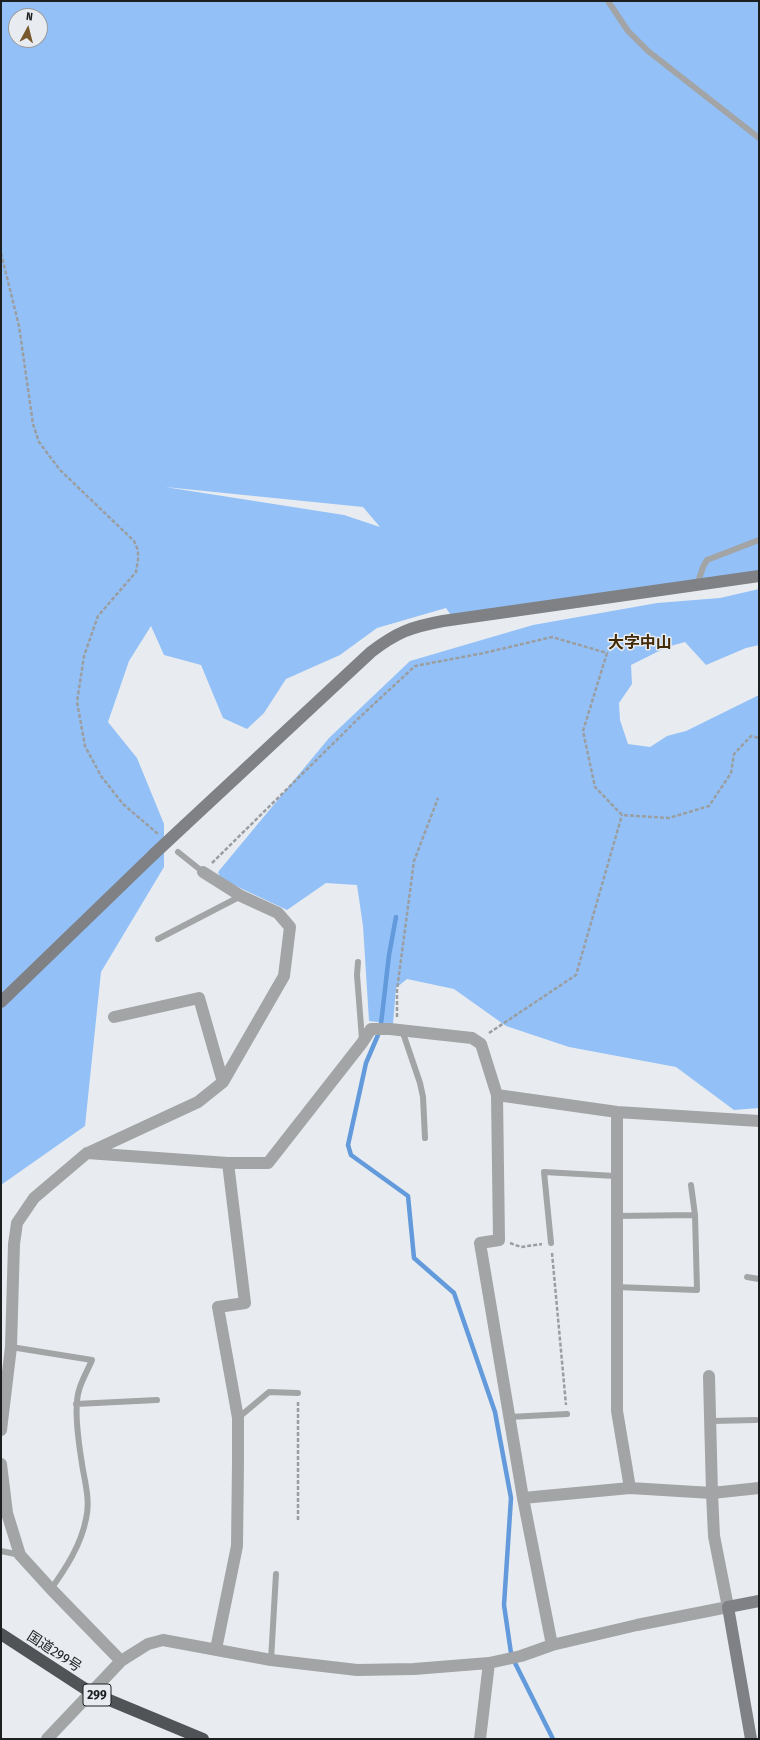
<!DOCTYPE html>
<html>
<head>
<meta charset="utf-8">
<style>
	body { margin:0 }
	#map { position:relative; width:760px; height:1740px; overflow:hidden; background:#e8ecf0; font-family:"Fira Sans Condensed",sans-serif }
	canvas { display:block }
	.frame { position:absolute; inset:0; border:2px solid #1d1e1f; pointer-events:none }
	.north { position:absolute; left:8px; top:8px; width:40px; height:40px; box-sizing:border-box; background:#e8ecf0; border:1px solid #979a9c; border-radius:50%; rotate:7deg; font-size:11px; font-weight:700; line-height:16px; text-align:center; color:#1d1e1f }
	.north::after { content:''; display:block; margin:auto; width:14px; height:18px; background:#78592e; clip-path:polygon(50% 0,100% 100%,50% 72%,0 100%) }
</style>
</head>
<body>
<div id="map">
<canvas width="760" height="1740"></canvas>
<div class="frame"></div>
<div class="north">N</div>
</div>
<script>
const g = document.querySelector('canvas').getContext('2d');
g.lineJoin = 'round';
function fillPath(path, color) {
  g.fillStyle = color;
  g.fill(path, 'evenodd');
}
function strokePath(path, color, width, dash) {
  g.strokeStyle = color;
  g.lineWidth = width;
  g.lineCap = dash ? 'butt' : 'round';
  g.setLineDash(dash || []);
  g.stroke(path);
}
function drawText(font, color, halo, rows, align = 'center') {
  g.font = font + ' "Fira Sans Condensed","Noto Sans JP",sans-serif';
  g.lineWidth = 3;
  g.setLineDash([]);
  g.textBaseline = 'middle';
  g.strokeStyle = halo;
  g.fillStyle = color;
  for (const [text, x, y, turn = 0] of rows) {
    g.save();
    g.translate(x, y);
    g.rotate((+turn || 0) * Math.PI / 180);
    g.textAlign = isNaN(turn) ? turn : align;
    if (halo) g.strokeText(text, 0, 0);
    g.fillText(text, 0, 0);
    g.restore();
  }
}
const green = new Path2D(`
	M1 1H759V580L456 623 446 608 377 628 340 655 286 679 264 713 247 729 223 718 201 665 164 655 151 626 129 661 108 722 137 758 164 824V867L101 972 85 1126 1 1185ZM16 16H40V40H16ZM165 487 363 507 380 527 344 515Z
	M759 589V645L746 648 706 665 685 642 667 647 631 665 632 684 619 703 620 720 628 744 650 747 667 736 686 731 759 695V1108L734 1110 676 1067 569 1047 506 1026 454 989 407 979 396 988 393 1024 369 1021 363 926 357 885 326 883 287 910 221 879 218 872 329 738 410 661 533 625 657 603 720 598Z`);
const stream = new Path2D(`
	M381 1024 389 955 396 917
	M378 1035 366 1063 348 1145 351 1155 408 1196 414 1258 454 1293 495 1412 511 1498 504 1605 511 1653
	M515 1663 553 1739`);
const path = new Path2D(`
	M1 253 19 326 33 424 39 442 60 470 134 541 138 550V560L136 572 98 616 84 656 77 702 85 746 101 776 123 804 158 834
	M212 863 360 717 415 666 484 653 552 637 607 653 583 731 595 787 622 815 669 818 709 806 731 773 734 754 751 736 759 738
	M397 1017V990L414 861 438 798
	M489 1033 576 975 622 815
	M510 1243 521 1247 542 1244
	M552 1253 566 1405
	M298 1402V1520`);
const lane = new Path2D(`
	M608 1 628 31 648 51 759 138
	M697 585 703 567 707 560 759 540
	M178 852 203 872
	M158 939 241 896
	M358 962 357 975 362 1039
	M402 1030 420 1083 423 1097 425 1138
	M616 1216 695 1215
	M551 1243 544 1172 615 1176
	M747 1277 759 1279
	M616 1287 697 1290 695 1215 691 1185
	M11 1347 92 1360C86 1374 77 1388 77 1403 75 1421 80 1452 83 1470 86 1486 90 1503 86 1519 81 1545 66 1568 51 1589
	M76 1404 157 1400
	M509 1417 567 1414
	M238 1418 269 1392 298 1393
	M711 1421 756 1420
	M1 1551 20 1555
	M271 1660 276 1574`);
const street = new Path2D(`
	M114 1017 199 998 223 1082
	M497 1095 499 1240 480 1243 523 1498 552 1645
	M617 1112V1411L630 1488
	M88 1153 198 1102 223 1082 284 976 290 927 278 913 241 896 203 872
	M1 1430 11 1347 14 1244 17 1223 34 1198 87 1153 228 1163H268L362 1043 371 1029H390L472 1038 481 1044 497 1095 617 1112 759 1121
	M1 1464 7 1513 20 1555 51 1589 121 1661
	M523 1498 630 1488 712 1493 759 1488
	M216 1649 237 1546 238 1462V1418L218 1307 245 1303 228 1163
	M47 1739 121 1661 148 1644 163 1640 271 1660 357 1670 414 1669 489 1663 521 1656 552 1645 637 1625 728 1607 714 1536 712 1493 709 1376
	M480 1739 489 1663`);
const secondary = new Path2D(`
	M185 825 371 652C397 632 411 627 443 621L759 576
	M1 1002 154 854
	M751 1739 728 1607 759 1601`);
const highway = new Path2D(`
	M1 1634 90 1692 203 1739`);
const secondaryBridge = new Path2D(`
	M154 854 185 825`);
const shields = [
	[97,1695,28]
];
const shieldNames = [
	["299",97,1695]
];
const streetNames = [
	["国道299号",54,1652,33]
];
const quarterNames = [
	["大字中山",640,644]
];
fillPath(green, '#93c1f7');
strokePath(stream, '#639adb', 4.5);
strokePath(path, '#9b9ea1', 2.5, [4, 2]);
strokePath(lane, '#a2a4a5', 6);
strokePath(street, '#a2a4a5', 12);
strokePath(secondary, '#7f8184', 12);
strokePath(highway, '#515457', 12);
strokePath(secondaryBridge, '#7f8184', 12);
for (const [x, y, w] of shields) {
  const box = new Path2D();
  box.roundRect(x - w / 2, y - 11, w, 22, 3);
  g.fillStyle = '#e8ecf0';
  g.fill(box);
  strokePath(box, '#1d1e1f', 1);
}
drawText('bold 13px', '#1d1e1f', null, shieldNames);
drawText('14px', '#1d1e1f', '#e8ecf0', streetNames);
drawText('bold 16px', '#422a06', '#e8ecf0', quarterNames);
</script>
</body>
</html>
